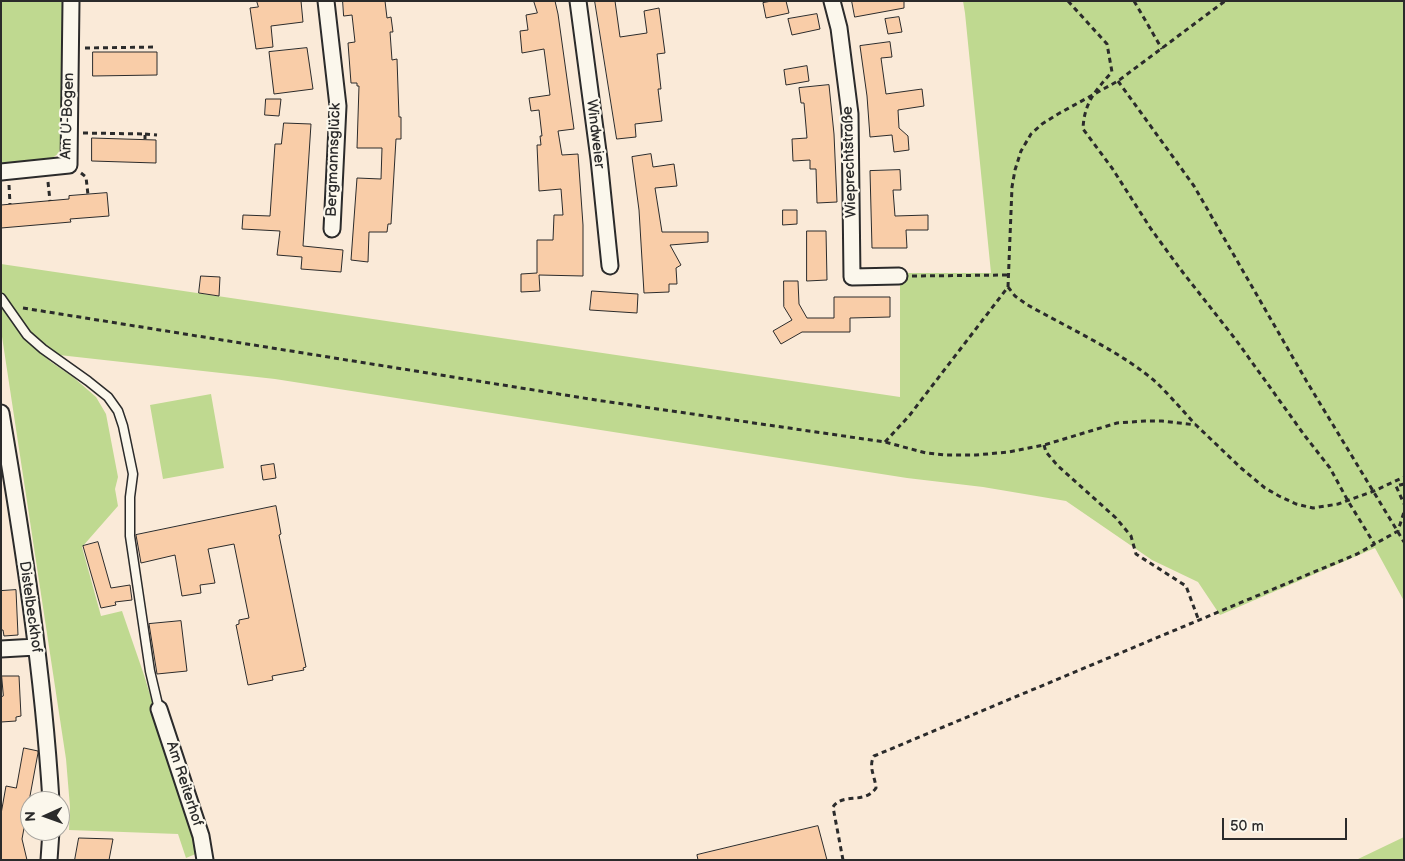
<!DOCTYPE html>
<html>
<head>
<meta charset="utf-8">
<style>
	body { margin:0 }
	#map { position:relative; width:1405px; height:861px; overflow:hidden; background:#faead8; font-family:"Balsamiq Sans",sans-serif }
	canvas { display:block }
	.frame { position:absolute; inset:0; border:2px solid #2b2b2b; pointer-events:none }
	.north { position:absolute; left:20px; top:791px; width:50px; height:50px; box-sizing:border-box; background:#fbf7ec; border:1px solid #a8a59f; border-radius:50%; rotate:268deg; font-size:14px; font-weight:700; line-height:20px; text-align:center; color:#2b2b2b }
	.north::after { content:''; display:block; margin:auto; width:18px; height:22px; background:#2b2b2b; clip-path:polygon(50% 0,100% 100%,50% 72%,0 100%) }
	.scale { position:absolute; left:1222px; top:818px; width:125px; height:22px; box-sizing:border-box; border:2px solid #2b2b2b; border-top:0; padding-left:6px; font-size:15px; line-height:18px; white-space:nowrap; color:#2b2b2b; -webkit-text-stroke:4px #fbf7ec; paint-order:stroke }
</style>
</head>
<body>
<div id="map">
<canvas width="1405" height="861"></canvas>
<div class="frame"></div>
<div class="north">N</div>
<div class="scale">50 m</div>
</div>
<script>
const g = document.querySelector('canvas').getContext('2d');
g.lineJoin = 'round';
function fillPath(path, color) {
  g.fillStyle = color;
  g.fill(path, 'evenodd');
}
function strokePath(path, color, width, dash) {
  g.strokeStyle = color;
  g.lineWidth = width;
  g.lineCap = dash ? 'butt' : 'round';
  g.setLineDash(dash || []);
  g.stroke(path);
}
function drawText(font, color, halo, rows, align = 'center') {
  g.font = font + ' "Balsamiq Sans",sans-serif';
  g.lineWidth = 4.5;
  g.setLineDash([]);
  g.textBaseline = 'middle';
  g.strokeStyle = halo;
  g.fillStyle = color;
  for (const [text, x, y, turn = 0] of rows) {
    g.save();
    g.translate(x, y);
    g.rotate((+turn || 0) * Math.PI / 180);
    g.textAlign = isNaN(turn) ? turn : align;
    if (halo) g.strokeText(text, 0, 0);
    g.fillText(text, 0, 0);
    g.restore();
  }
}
const green = new Path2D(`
	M1 1H62L64 82 61 144 59 153 51 159 1 163Z
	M963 1H1404V601L1375 548 1220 615 1198 582 1152 560 1066 501 983 487 907 478 275 379 41 353 51 362 73 377 96 397 106 414 118 477 115 489 118 506 82 547 101 616 122 611 144 675 198 853 186 858 178 834 69 830 70 807 66 759 1 330V264L900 397V273H991L965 13Z
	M211 394 224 468 163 479 150 405Z
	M1404 837V860H1356Z`);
const building = new Path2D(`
	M257 1H301L303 22 271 26 273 47 256 49 250 8 258 7Z
	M343 1H385L387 18 391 17 393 32H390L392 60 397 59 399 117H401V139H396L391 224H388L387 232H369L368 262 351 260 357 178 381 179 382 148H357L359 86H357V83H351L348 43 355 42 352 15 344 16Z
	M534 1H555L558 14 574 129 558 131 562 155 578 154 583 225V276L539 275 540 291 521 292V274L537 273V240H553L554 215H563L561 189 539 191 537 145H541L540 136H542L539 110 531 111 529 98 550 95 544 49 522 53 520 31 528 30 526 15 537 13Z
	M595 1H615L620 37 647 33 644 11 659 8 665 53 657 54 661 89H658L662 121 635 124 636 137 617 139Z
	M772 1H786L789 13 766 18 763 3Z
	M852 1H904V8L855 17Z
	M817 14 820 29 792 35 788 19Z
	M899 17 902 32 888 34 885 19Z
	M890 42 892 57 881 58 886 94 922 89 924 106 898 110 899 128 908 136 909 150 894 152 892 135 870 137 867 96 860 46Z
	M307 48 313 89 274 94 269 52Z
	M93 52H157V75L93 76Z
	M807 66 809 81 786 85 784 70Z
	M829 85 834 134 837 202 817 203 816 169H810V160L793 161 792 139 807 138 804 103H801L799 88Z
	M266 99H281L279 116 265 115Z
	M284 123 311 124 303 246 343 250 341 272 301 269 302 257 277 255 280 231 242 229 243 215 270 216 275 144H281Z
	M92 138 156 140V163L92 161Z
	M651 154 653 167 674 164 677 186 655 188 662 232H708V242L670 245 681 265 676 268 677 284H669V292L644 293 639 210 632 157Z
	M900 170 901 190H893L895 216 928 215V230H906L907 248H872L870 171Z
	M107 193 109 216 70 219 71 222 1 228V205L69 199V196Z
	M783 210H797V224L783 225Z
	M807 231H826L827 280 807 281Z
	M201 276 220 277 219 296 199 293Z
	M784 281H798L799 304 807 318H834V297H890V317L850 318V332H802L781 344 773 331 792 320 784 307Z
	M592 291 638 294 637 313 590 310Z
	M274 464 276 478 263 480 261 466Z
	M276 506 281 534 279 535 306 667 303 668 304 670 272 676 273 680 248 685 236 625 239 624V620L249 618 234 544 208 549 215 583 200 585 201 593 182 596 175 555 141 563 136 535Z
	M98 542 111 588 130 585 132 600 115 602 116 605 101 608 83 546Z
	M16 590 18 635 4 636 3 630H1V591Z
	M181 621 187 671 157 674 149 624Z
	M2 676H19L21 716 16 717V721L1 722V697L3 696Z
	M24 748 38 751V753L22 839 27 860H1V814L6 786 16 788Z
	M818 826 827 860H698L697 855Z
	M79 838 113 839 109 860H75Z`);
const path = new Path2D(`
	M1068 1 1107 44 1112 72C1095 91 1084 103 1083 129L1112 168 1151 229 1181 270 1236 340 1305 436 1330 468 1348 501 1375 545
	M1134 1 1162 49
	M85 48 157 47
	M1118 81 1194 186 1307 382 1404 542
	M83 133 145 134V139
	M145 134 157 135
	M81 173 86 177 88 195
	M48 182 50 201
	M9 185 10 204
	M912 276 1009 275
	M1008 287 1015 296 1026 304C1068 328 1124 353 1158 384 1171 397 1183 411 1195 424
	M23 308 596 400 885 442 926 453 946 455H976L1009 452 1044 445 1117 423 1145 421H1162L1196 425 1241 468 1265 488 1279 496 1296 504 1313 508 1338 504 1374 491 1404 477
	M885 442 909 416 1008 287 1012 187 1015 170 1021 151 1031 134 1042 124 1058 114 1118 81 1225 1
	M1044 445 1046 452 1058 466 1116 518 1131 536 1136 554 1186 586 1199 621
	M1404 484 1396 486 1404 504
	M843 860 833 807C843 792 864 805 876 788 875 776 868 767 874 756L1357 554 1398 531 1404 512`);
const service = new Path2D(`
	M1 298 27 335 43 349 88 381 108 397 118 411 123 426 133 474 130 497V536L150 671 159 709`);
const minor = new Path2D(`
	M326 1 338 106 332 229
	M578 1 599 159 610 266
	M832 1 839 28 850 114 852 277 899 276
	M1 172 69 165 71 1
	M1 413C23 542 43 671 51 801
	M1 649 36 647
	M159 709 201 836 205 860
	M49 860 51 831`);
const streetNames = [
	["Am U-Bogen",68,116,-88],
	["Windweier",595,134,83],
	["Bergmannsglück",334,160,-88],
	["Wieprechtstraße",850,162,-92],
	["Distelbeckhof",30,607,82],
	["Am Reiterhof",184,784,72]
];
fillPath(green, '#bfd990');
fillPath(building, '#f9cda8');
strokePath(building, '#2b2b2b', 1);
strokePath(service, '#2b2b2b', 11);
strokePath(minor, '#2b2b2b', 19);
strokePath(path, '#2b2b2b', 3, [5, 4]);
strokePath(service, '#fbf7ec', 8);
strokePath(minor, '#fbf7ec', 15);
drawText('15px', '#2b2b2b', '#fbf7ec', streetNames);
</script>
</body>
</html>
